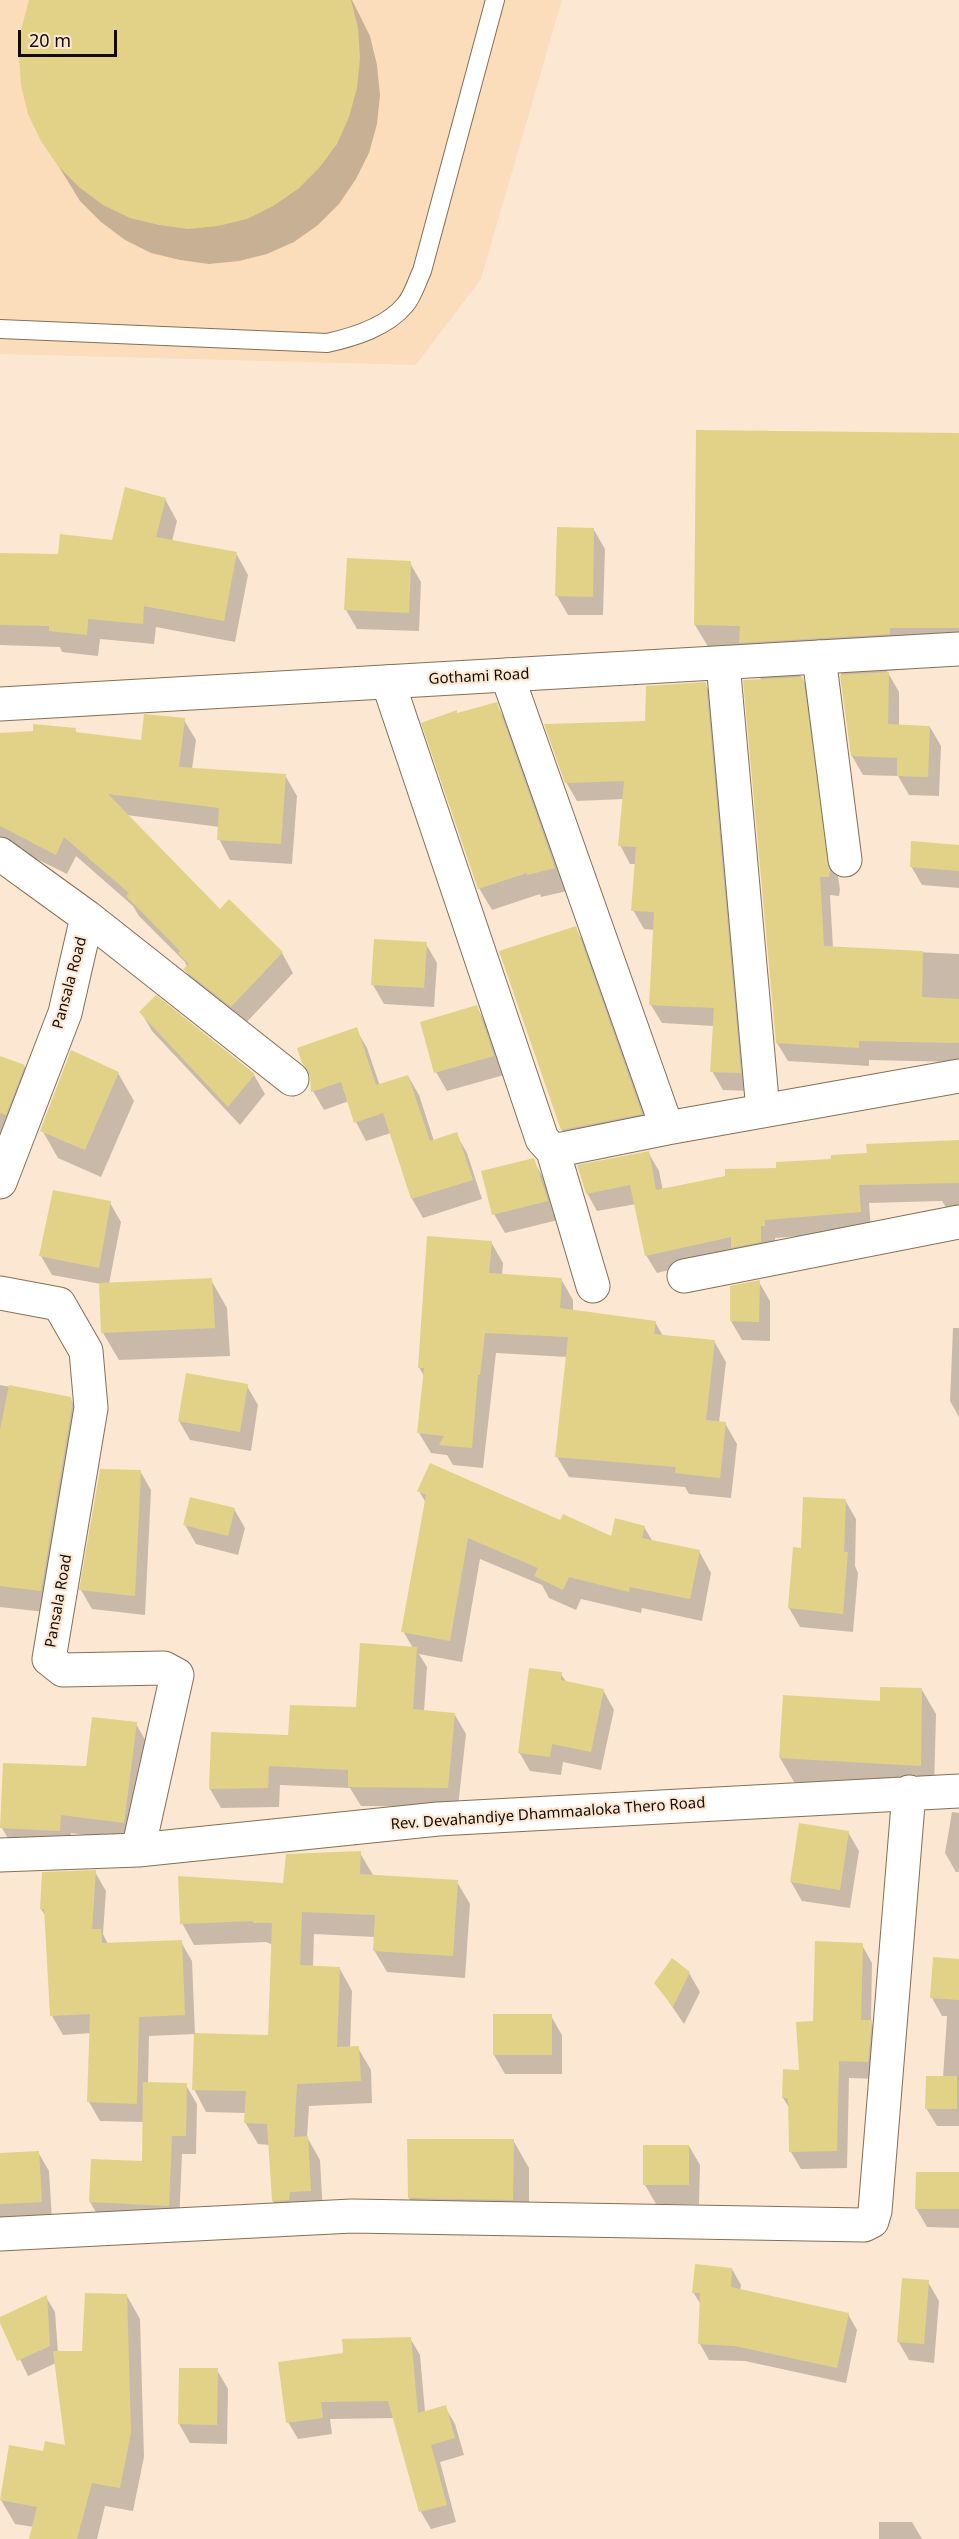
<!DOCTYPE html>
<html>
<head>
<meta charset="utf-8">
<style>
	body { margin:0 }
	#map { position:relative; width:959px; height:2539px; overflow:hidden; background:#fce8d2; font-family:"Noto Sans",sans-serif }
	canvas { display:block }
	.scale { position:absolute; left:18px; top:30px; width:99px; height:27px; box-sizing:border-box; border:3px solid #140c04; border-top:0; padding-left:8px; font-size:18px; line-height:21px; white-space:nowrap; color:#140c04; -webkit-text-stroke:4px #fce8d2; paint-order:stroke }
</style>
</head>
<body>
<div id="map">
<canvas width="959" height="2539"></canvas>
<div class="scale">20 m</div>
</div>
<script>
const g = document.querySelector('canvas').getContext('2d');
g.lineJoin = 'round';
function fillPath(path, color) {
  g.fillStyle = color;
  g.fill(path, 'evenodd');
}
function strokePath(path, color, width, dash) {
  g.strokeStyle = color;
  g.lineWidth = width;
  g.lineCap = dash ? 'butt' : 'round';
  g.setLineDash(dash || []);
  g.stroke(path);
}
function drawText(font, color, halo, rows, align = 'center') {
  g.font = font + ' "Noto Sans",sans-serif';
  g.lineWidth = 4.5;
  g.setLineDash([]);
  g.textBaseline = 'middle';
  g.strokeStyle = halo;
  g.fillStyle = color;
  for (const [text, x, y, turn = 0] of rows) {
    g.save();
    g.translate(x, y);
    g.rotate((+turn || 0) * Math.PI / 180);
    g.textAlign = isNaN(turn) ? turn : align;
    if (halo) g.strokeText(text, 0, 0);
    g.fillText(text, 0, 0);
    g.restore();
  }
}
const built = new Path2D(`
	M0 0H562L481 279 416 365 0 354Z`);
const shadow = new Path2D(`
	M31 0H352L370 36 377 65 380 95 377 124 369 153 356 179 339 204 318 225 294 242 267 254 239 261 209 264 180 260 151 253 125 240 101 222 80 201 43 141Z
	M698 432 959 435V663H909V669L887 671 899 692V726L930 727 941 746 939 796 909 795 898 776 863 775 852 756 841 673 800 675 813 697 840 890 839 896 830 895 833 948 959 954V1062L869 1060V1066L788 1061 777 1043 762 681 751 661 716 660 695 625Z
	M165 499 177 521 172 541 236 553 248 575 235 642 156 627 154 644 100 639 98 656 62 652 60 647 0 645V555L59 556 113 542Z
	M594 530 605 549 603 615H568L557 596Z
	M410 563 421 582 419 631 357 629 346 610Z
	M705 684 716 703 751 1091 723 1090 712 1071 714 1026 662 1023 651 1005 654 930 644 929 633 910 636 864H630L620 845 624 799 577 801 566 782Z
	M496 704 509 726 567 891 541 897 540 894 492 910 479 888 457 714Z
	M184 720 196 740 192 769 285 775 297 796 292 864 230 860 219 839 220 827 126 815 220 911 282 953 293 973 243 1026 197 990 185 969 187 967 185 962 139 916 133 906 76 856 67 874 0 841V734L75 730 77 734 143 742Z
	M959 847V888L922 885 911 866Z
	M575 928 589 951 654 1137 575 1153 562 1130Z
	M426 944 437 963 434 1007 384 1004 373 985Z
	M156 997 254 1075 265 1094 240 1125 152 1031 141 1012Z
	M477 1007 487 1026 504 1075 447 1091 436 1072Z
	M356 1029 367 1048 380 1086 408 1076 419 1095 434 1141 456 1134 467 1153 482 1199 423 1218 412 1199 391 1133 366 1141 356 1122 349 1101 324 1110 313 1091 311 1077 303 1062Z
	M0 1053V1057L24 1066 35 1085 14 1139 0 1134Z
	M118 1073 134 1101 101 1177 58 1158 42 1130Z
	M959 1142V1211L949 1212 942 1201 869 1203 871 1230 775 1238V1244L657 1273 646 1255 636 1204 597 1211 587 1193 648 1152 659 1171 663 1191 868 1154Z
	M533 1160 544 1179 558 1220 505 1233 494 1214Z
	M110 1203 121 1222 109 1284 211 1280 227 1308 230 1356 119 1360 103 1333 101 1284 52 1275 41 1256Z
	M491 1242 503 1263 502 1275 561 1279 573 1300V1311L655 1322 663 1336 714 1341 726 1362 719 1423H725L737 1444 731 1498 689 1494 685 1487 569 1477 557 1457 567 1357 496 1353 483 1468 453 1465 447 1455 431 1453 419 1433 424 1376 419 1367Z
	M759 1282 770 1301V1341L742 1340 731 1321Z
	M953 1328H959V1417L950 1401Z
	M0 1385 70 1398 83 1421 54 1613 0 1607Z
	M247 1386 258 1405 251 1451 190 1440 179 1421Z
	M140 1471 151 1490 145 1615 92 1609 81 1590Z
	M419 1491 561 1522 612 1538 644 1527 653 1542 699 1551 711 1573 702 1621 642 1608 641 1613 581 1599 576 1610 549 1598 542 1585 480 1559 462 1662 419 1654 427 1667 424 1712 455 1715 466 1734 458 1807 361 1806 350 1788 280 1785 279 1807 221 1808 210 1789 290 1737 358 1709 413 1648 403 1631 426 1503Z
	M845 1500 856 1519 855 1566 858 1573 853 1632 800 1627 789 1608 802 1550Z
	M234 1509 245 1528 238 1555 196 1544 185 1525Z
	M561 1674 567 1683 603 1690 614 1710 601 1770 563 1762 561 1775 530 1771 519 1752Z
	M922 1690 936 1714 934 1790 794 1782 780 1758 881 1703Z
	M136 1724 147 1743 134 1842 71 1833 70 1849 13 1847 2 1828 88 1767Z
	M952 1812 959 1813V1872H956L945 1853Z
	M848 1832 859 1851 850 1908 802 1901 791 1882Z
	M360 1853 373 1875 457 1882 470 1904 465 1978 387 1972 374 1950 375 1937 314 1934 313 1967 340 1969 352 1991 350 2048H358L371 2070 372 2103 309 2106 307 2137 320 2160 323 2213 286 2223 273 2201 270 2145 258 2144 245 2122 246 2113 206 2112 194 2089 269 2037 273 1945 266 1942 194 1945 182 1923 285 1885Z
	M95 1872 106 1891 103 1934 108 1944 181 1942 192 1961 195 2034 149 2036 148 2084 186 2085 197 2104 196 2154H182L179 2225 101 2221 90 2202 143 2163 144 2122 100 2121 89 2102 91 2033 63 2035 52 2016 46 1917 41 1909Z
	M862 1945 872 1963 871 2022 881 2040 878 2079 849 2078 847 2168 801 2169 791 2152 790 2109 783 2098 800 2072 814 2023Z
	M959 1960V2126H937L926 2108 943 2078 947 2016H942L932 1998Z
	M689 1973 700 1992 684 2024 656 1983Z
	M551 2016 562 2035V2074H505L494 2055Z
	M513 2140 529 2168V2227L425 2226 409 2198Z
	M689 2146 700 2165 699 2204H656L645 2185Z
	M38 2152 49 2171 52 2220 0 2223V2155Z
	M959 2174V2228L927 2227 916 2208Z
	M732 2269 741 2285 740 2291 848 2314 857 2330 846 2383 745 2361 709 2360 700 2344 701 2305 693 2292Z
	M928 2282 939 2301 934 2363 909 2360 898 2341Z
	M127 2296 140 2319 144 2457 133 2511 105 2506 97 2539H31L34 2527 15 2524 1 2500 44 2453 67 2447 56 2363 28 2376 0 2318 46 2297 55 2312 58 2353H84Z
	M410 2338 420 2355 425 2412 445 2407 455 2424 464 2455 440 2462 456 2522 431 2529 421 2512 394 2418 330 2419 332 2434 298 2439 288 2422 344 2354Z
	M217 2370 228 2389 227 2444 190 2443 179 2424Z
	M879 2522H912L922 2539H879Z`);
const building = new Path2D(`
	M29 0H351L358 28 360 58 357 88 349 117 337 144 319 168 298 189 273 206 247 219 218 226 188 229 159 225 130 218 103 205 79 187 58 166 41 141 28 114 21 85 19 55 22 26Z
	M696 430 959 433V628H890V634L739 643 740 626 694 625Z
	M125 487 166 498 156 537 237 552 224 621 144 606 143 624 88 619 87 635 49 631V626L0 625V553L58 554 60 534 112 540Z
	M557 527 594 528 593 597 555 596Z
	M347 558 411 561 409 613 344 610Z
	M889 672 888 724 930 726 928 777 897 776V758L851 756 840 675Z
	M803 677 830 870 829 877H820L824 946 923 951 922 997 959 999V1043L859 1041V1048L776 1043 743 680Z
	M706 682 741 1073 710 1072 714 1008 649 1005 654 912 631 911 636 847 618 846 624 781 565 783 544 724 645 721 646 686Z
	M497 702 555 868 527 875V873L478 889 421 723 457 710V713Z
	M144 714 185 718 179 767 286 774 281 844 217 840 219 808 108 794 220 909 229 899 283 952 231 1007 183 969 189 964 178 953 180 951 126 896 129 893 64 837 56 855 0 826V733L33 731V724L76 728 75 732 141 740Z
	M911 841 959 845V871L910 867Z
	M576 926 642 1114 561 1130 499 951Z
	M374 939 427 942 424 988 371 985Z
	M156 995 255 1074 228 1107 139 1012Z
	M477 1005 494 1056 434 1073 420 1022Z
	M357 1027 376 1085 408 1075 430 1141 457 1132 473 1180 411 1199 383 1113 354 1123 341 1082 311 1092 310 1073 302 1063 297 1048Z
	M71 1050 119 1072 85 1150 40 1131Z
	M0 1056 25 1065 6 1115 0 1113Z
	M959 1140V1183L859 1185 861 1212 765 1220V1226H761V1242L731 1248V1237L645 1256 630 1185 586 1194 577 1165 649 1151 656 1190 725 1176V1169L776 1168V1162L831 1159V1155L867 1153 866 1144Z
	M534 1158 548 1201 492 1215 481 1171Z
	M53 1190 111 1201 99 1268 39 1256Z
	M427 1236 492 1241 489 1273 562 1278 560 1308 656 1321 654 1334 715 1340 706 1420 726 1422 720 1478 675 1473 676 1467 555 1457 568 1337 485 1333 480 1375H478L472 1448 439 1445 444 1436 417 1433 424 1368H418Z
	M212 1278 215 1328 101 1333 99 1283Z
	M760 1280 759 1322 730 1321V1286Z
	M186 1373 248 1384 240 1432 178 1421Z
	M9 1385 71 1397 72 1406 41 1591 0 1586V1430Z
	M430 1463 560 1520 563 1514 611 1536 615 1518 645 1526 642 1538 700 1550 690 1599 630 1587 629 1592 569 1577 563 1590 534 1576 538 1568 468 1538 450 1641 401 1632 426 1495 417 1491Z
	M100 1469 141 1470 135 1596 79 1590Z
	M190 1497 235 1508 228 1536 183 1525Z
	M803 1497 846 1499 844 1552H848L843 1614 788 1608 793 1547 801 1548Z
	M360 1643 417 1647 413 1709 455 1713 448 1788 348 1787V1770L269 1766 268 1788 209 1789 211 1732 288 1735 290 1705 356 1707Z
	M529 1668 562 1672 561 1680 604 1689 591 1752 552 1744 550 1757 518 1753Z
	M880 1687 922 1688 921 1766 779 1758 783 1695 880 1701Z
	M92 1717 137 1722 124 1823 61 1815 60 1831 0 1828 3 1763 86 1766Z
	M799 1823 849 1831 840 1890 790 1882Z
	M361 1851 360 1874 458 1880 453 1956 373 1951 375 1915 302 1912 300 1965 340 1967 337 2047 359 2046 361 2081 297 2084 294 2137 308 2136 311 2191 290 2192 289 2200 272 2201 267 2124 244 2123 246 2091 192 2090 194 2033 268 2035 272 1923H253V1921L180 1924 178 1876 283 1883 286 1854Z
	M96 1870 92 1929H101L102 1943 182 1940 185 2015 139 2017 137 2104 87 2102 90 2014 50 2016 44 1909H40L42 1872Z
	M815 1941 863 1943 861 2020H872L868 2062 839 2061 837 2151 789 2152 788 2098H782L783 2069 799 2070 796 2022 813 2021Z
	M933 1957 959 1959V2000L930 1998Z
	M672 1958 690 1972 673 2007 654 1983Z
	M493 2014H552V2055H493Z
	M926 2076H957V2109H925Z
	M143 2082 187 2083 186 2136H172L169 2206 89 2202 91 2159 142 2161Z
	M407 2139H514L513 2200 408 2198Z
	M643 2145H689V2185H643Z
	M39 2151 42 2202 0 2204V2153Z
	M916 2172H959V2209H915Z
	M695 2264 732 2268 731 2287 849 2313 837 2368 735 2346 698 2344 700 2293H692Z
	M902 2278 929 2280 924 2344 897 2342Z
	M85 2293 127 2294 131 2433 120 2488 92 2483 77 2539H29L37 2507 0 2500 9 2445 43 2451 45 2441 65 2445 53 2351H82Z
	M47 2295 50 2346 17 2361 0 2323V2317Z
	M411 2337 418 2413 446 2405 455 2438 431 2445 447 2505 419 2512 388 2401 321 2402 323 2418 286 2423 278 2362 343 2353 342 2339Z
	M179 2368H218L217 2425 178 2424Z`);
const lane = new Path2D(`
	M0 329 327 343C354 337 387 327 405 305 413 296 417 281 422 271L495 0`);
const street = new Path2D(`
	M819 657 845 860
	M723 663 763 1111
	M507 675 667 1128
	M388 682 542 1139 553 1151 667 1128 959 1076
	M0 854 87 917 65 1013 0 1182
	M87 917 292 1079
	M553 1151 593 1286
	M684 1276 959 1222
	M0 1293 59 1304 86 1351 91 1408 49 1659 63 1670 164 1668 177 1675 138 1850
	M0 1855 138 1850 438 1819 959 1791
	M0 2234 352 2216 864 2225 872 2221 875 2211 909 1792`);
const secondary = new Path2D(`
	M0 704 959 649`);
const streetNames = [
	["Gothami Road",479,677,-3],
	["Pansala Road",70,983,-75],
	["Pansala Road",59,1601,-80],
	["Rev. Devahandiye Dhammaaloka Thero Road",548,1814,-4]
];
fillPath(built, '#fbddbb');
fillPath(shadow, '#0003');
fillPath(building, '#e2d288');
strokePath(lane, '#856f56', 20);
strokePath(street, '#856f56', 35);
strokePath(secondary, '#856f56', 35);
strokePath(lane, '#fff', 18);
strokePath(street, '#fff', 33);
strokePath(secondary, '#fff', 33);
drawText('15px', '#140c04', '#fce8d2', streetNames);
</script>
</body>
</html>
